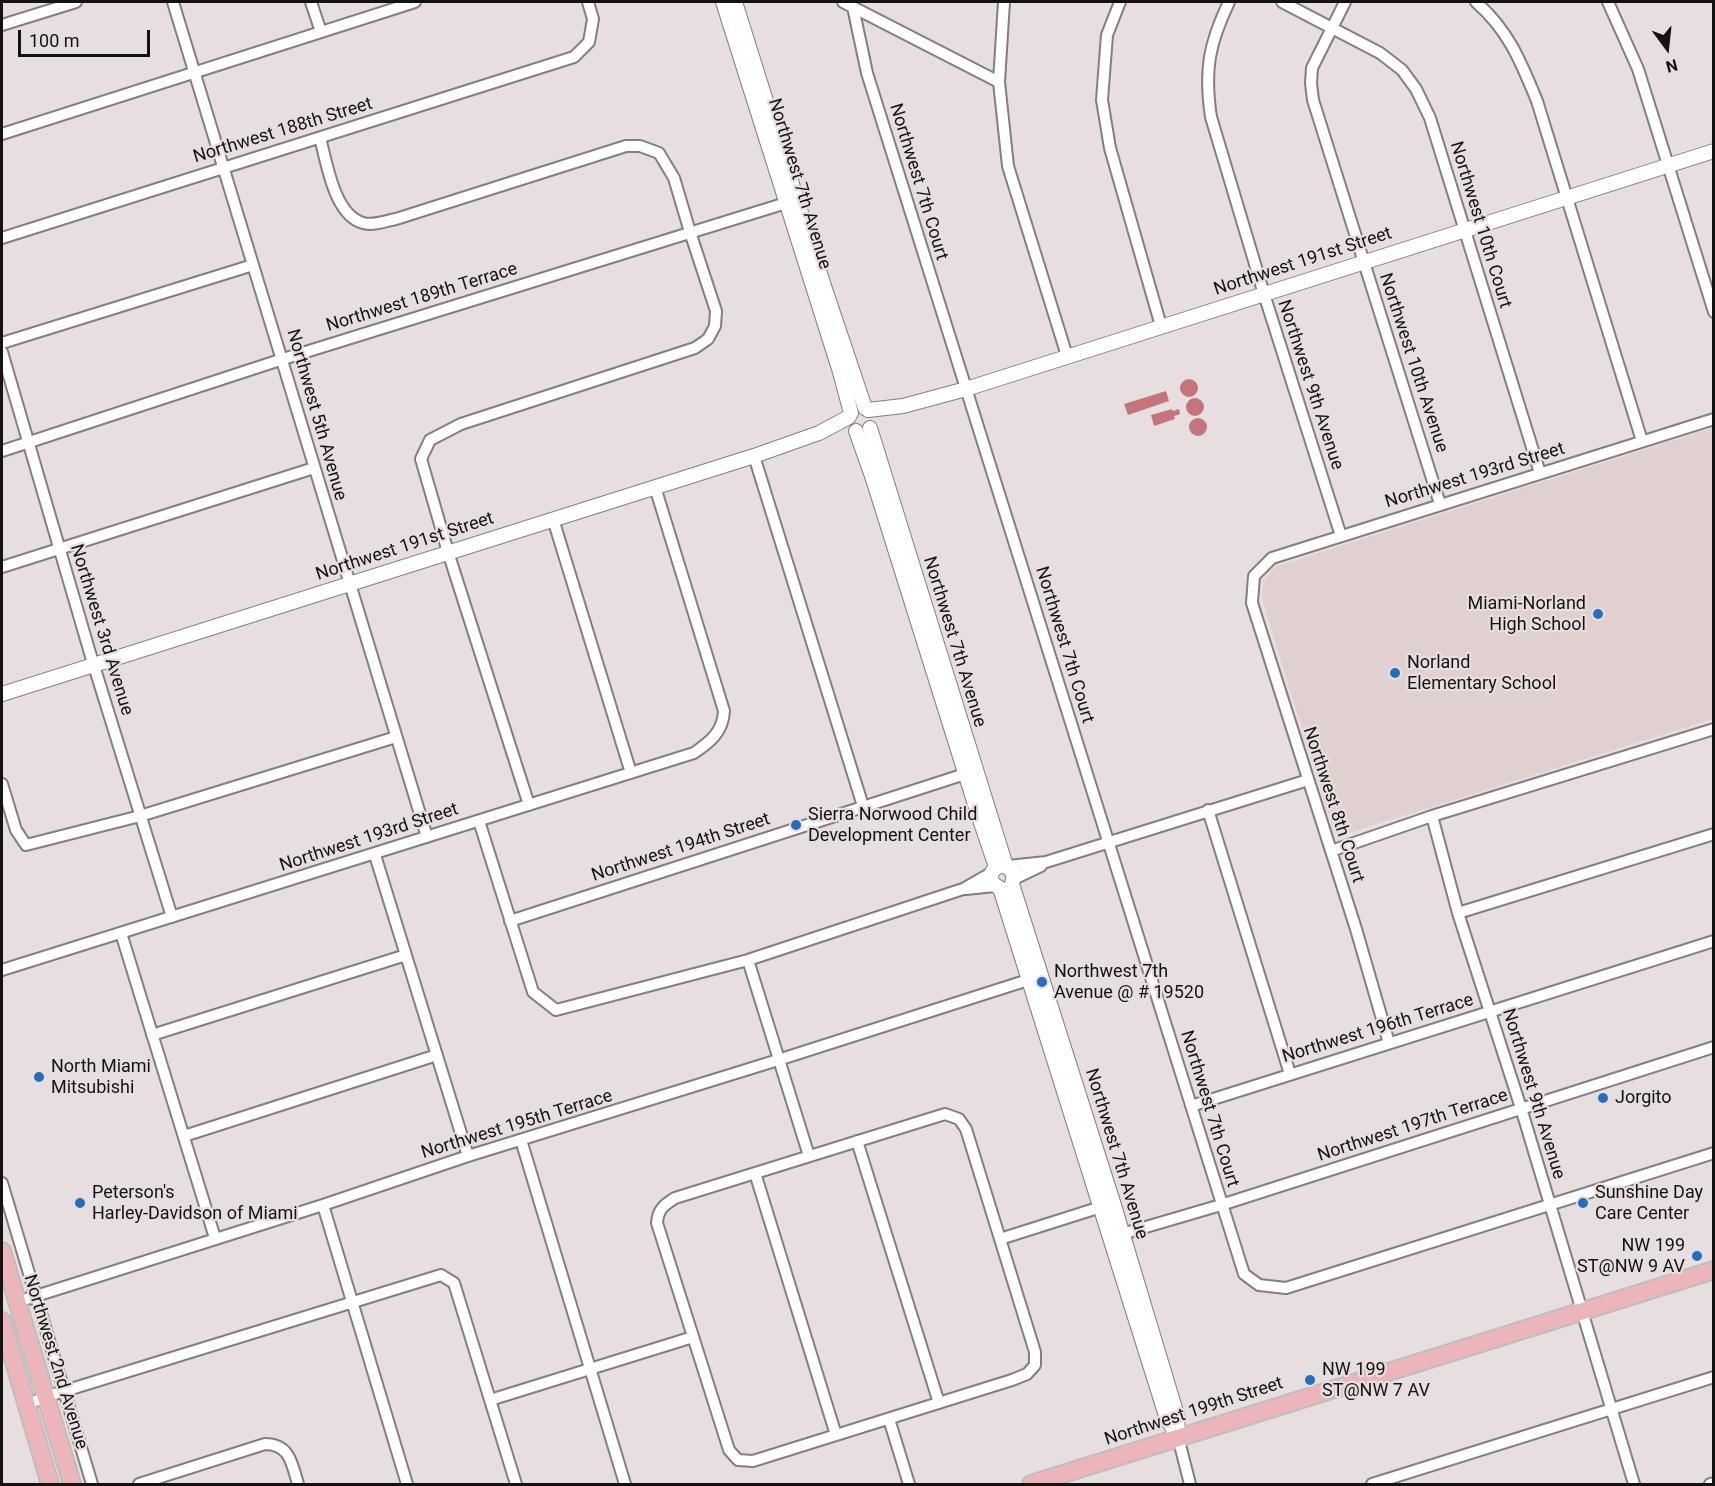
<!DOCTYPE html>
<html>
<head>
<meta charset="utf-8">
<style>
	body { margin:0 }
	#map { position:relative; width:1715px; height:1486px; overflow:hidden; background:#e7dfdf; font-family:Roboto,sans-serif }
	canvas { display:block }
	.frame { position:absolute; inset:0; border:3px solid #151212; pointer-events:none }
	.north { position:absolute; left:1637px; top:18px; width:60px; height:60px; -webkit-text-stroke:4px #e7dfdf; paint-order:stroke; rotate:165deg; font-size:16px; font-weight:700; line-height:24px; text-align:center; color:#151212 }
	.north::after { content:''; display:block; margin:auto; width:21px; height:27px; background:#151212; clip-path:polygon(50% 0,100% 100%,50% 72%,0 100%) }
	.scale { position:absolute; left:18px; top:30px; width:132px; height:27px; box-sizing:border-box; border:3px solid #151212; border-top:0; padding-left:8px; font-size:18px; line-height:21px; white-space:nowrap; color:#151212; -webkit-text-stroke:4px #e7dfdf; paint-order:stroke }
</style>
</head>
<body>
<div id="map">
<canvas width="1715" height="1486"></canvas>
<div class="frame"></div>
<div class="north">N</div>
<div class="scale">100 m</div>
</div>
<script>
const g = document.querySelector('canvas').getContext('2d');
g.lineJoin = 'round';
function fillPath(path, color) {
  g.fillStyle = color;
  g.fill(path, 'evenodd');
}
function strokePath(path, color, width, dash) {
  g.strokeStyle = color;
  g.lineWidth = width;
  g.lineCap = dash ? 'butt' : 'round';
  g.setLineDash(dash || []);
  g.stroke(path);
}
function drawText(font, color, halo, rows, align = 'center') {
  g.font = font + ' Roboto,sans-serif';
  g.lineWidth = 4.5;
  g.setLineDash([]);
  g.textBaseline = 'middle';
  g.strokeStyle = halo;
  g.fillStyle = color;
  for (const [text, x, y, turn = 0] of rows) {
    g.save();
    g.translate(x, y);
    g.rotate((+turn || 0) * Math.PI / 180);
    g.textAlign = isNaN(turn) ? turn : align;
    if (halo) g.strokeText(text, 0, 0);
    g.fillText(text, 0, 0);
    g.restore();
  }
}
const built = new Path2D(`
	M1713 428V719L1345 834 1334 832 1262 599V588L1265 578 1277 566Z`);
const water = new Path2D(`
	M1180 388a9 9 0 1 1 18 0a9 9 0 1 1-18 0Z
	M1166 391 1169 401 1128 415 1124 404Z
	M1186 407a9 9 0 1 1 18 0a9 9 0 1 1-18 0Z
	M1172 409 1173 411 1179 409 1180 414 1174 416 1175 419 1154 426 1151 415Z
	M1189 427a9 9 0 1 1 18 0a9 9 0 1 1-18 0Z`);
const minor = new Path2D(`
	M173 2 427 837
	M311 2 321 32
	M843 2 999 82
	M1004 2 999 82 1008 166 1067 356
	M1120 2 1107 35 1102 100 1110 148 1161 326
	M1229 2C1209 44 1204 70 1211 117L1264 294 1341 536
	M1282 2 1380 53 1402 70 1416 89 1430 118 1540 473
	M1345 2 1312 68 1311 83 1313 100 1440 504
	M1476 2C1509 31 1521 62 1537 101L1642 441
	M1608 2 1638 69 1714 312
	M853 7 867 73 1244 1274 1259 1285 1286 1288 1714 1153
	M2 25 76 2
	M2 134 415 2
	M320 138C327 163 334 215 363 223 374 226 385 221 396 219L626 146H640L659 153 674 178 690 232 716 311 715 326 708 339 695 348 461 424 430 440 421 459 448 552 529 805
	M2 238C192 176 383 117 574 57L589 42 593 19 588 2
	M2 343 253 265
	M2 352 90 653 172 917
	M2 451 283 359 786 203
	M754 456 863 806
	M553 519 631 773
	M2 567 314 468
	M2 784 16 830 26 845 140 816 396 737
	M1208 810 1290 1074
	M1432 816 1458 913 1521 1108 1634 1484
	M479 821 533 992 556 1010 748 960 963 889 991 873
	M1331 851 1432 816 1714 729
	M375 855 468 1156
	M1008 866 1046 862 1308 780
	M1014 879 1041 866
	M966 889 995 886
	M1458 913 1714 834
	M510 921 965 774
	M121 933 215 1238
	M748 960 809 1156
	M2 970 694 753C710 742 723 732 724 711L655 487
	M152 1035 406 955
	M1389 1043 1356 929 1252 603 1254 576 1272 558 1714 419
	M1191 1106 1714 941
	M945 1114 959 1119 966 1129 1035 1352V1365L1027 1374 1012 1380 753 1461 738 1460 729 1450 657 1223C658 1209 664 1205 675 1198Z
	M184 1136 437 1055
	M521 1140 625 1484
	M857 1141 939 1403
	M755 1173 836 1435
	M2 1183 92 1484
	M323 1205 407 1484
	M1122 1234 1221 1205 1714 1047
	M1000 1239 1101 1207
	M17 1302 323 1205 468 1156 778 1060 1028 980
	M490 1400 693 1337
	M26 1405 45 1397 441 1275 454 1283 516 1484
	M889 1419 909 1484
	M1178 1437 1190 1484
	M139 1484 265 1444C290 1444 292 1464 298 1484
	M1372 1484 1714 1377
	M1710 1484 1714 1483`);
const tertiary = new Path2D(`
	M723 2 840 372 851 413
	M735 2 823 283 865 408
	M868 410 903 406 966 389 1714 151
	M870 428 1006 866 1014 873 1012 884 1113 1202 1177 1415 1178 1437
	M856 431 873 479 978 814 996 867
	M2 694 754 456 819 433 849 417
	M1006 866C990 865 985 881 1000 888L1167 1419 1177 1435`);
const primary = new Path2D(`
	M2 1251 72 1484
	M2 1321 50 1484
	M1031 1484 1714 1270`);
const markers = [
	[1598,614,6,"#236fbf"],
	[1395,673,6,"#236fbf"],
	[796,825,6,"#236fbf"],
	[1042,982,6,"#236fbf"],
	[39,1077,6,"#236fbf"],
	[1603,1098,6,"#236fbf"],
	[80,1203,6,"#236fbf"],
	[1583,1203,6,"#236fbf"],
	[1697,1256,6,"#236fbf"],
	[1310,1380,6,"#236fbf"]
];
const streetNames = [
	["Northwest 188th Street",283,131,-17],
	["Northwest 7th Court",918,182,73],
	["Northwest 7th Avenue",799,184,73],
	["Northwest 10th Court",1480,225,73],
	["Northwest 191st Street",1303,262,-18],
	["Northwest 189th Terrace",422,298,-17],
	["Northwest 10th Avenue",1413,363,72],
	["Northwest 9th Avenue",1310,385,72],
	["Northwest 5th Avenue",316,415,74],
	["Northwest 193rd Street",1475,476,-17],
	["Northwest 191st Street",405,547,-18],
	["Northwest 3rd Avenue",101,630,73],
	["Northwest 7th Avenue",954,642,73],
	["Northwest 7th Court",1064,645,73],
	["Northwest 8th Court",1333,805,72],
	["Northwest 193rd Street",369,838,-18],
	["Northwest 194th Street",681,848,-18],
	["Northwest 196th Terrace",1378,1029,-17],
	["Northwest 9th Avenue",1533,1094,73],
	["Northwest 7th Court",1209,1109,73],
	["Northwest 195th Terrace",517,1125,-17],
	["Northwest 197th Terrace",1413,1126,-18],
	["Northwest 7th Avenue",1116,1154,73],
	["Northwest 2nd Avenue",55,1362,73],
	["Northwest 199th Street",1194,1412,-18]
];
const poiNames = [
	["Miami-Norland",1586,604,"right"],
	["High School",1586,625,"right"],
	["Norland",1407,663],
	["Elementary School",1407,684],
	["Sierra Norwood Child",808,815],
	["Development Center",808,836],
	["Northwest 7th",1054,972],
	["Avenue @ # 19520",1054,993],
	["North Miami",51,1067],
	["Mitsubishi",51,1088],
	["Jorgito",1615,1098],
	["Peterson's",92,1193],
	["Harley-Davidson of Miami",92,1214],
	["Sunshine Day",1595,1193],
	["Care Center",1595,1214],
	["NW 199",1685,1246,"right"],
	["ST@NW 9 AV",1685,1267,"right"],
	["NW 199",1322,1370],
	["ST@NW 7 AV",1322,1391]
];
fillPath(built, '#e1d0d0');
fillPath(water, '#c6747b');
strokePath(minor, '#867e7e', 14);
strokePath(tertiary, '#867e7e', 16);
strokePath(primary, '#bdbdbd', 20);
strokePath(minor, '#fff', 10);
strokePath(tertiary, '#fff', 14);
strokePath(primary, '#ebb5ba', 16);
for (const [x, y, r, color] of markers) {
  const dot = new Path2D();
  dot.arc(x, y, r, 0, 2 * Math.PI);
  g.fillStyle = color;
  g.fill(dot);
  strokePath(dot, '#e7dfdf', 2);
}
drawText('18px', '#151212', '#e7dfdf', streetNames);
drawText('18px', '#151212', '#e7dfdf', poiNames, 'left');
</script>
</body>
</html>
